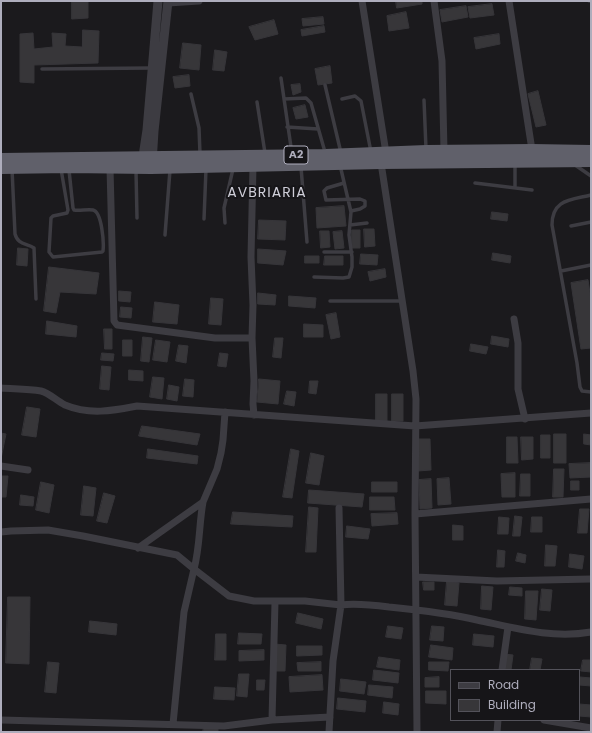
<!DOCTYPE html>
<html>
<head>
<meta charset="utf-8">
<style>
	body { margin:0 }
	#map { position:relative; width:592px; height:733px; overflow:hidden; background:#1b1a1d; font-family:Poppins,sans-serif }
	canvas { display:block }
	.frame { position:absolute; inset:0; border:2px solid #aeadbc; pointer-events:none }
	.legend { position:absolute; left:450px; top:669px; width:130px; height:52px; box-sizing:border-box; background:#161518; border:1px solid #53525a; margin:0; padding:5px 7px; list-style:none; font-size:12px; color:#aeadbc }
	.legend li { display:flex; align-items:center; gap:8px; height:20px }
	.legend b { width:20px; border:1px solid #53525a }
</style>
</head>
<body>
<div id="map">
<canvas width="592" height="733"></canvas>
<div class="frame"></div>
<ul class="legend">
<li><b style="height:5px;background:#3d3c42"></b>Road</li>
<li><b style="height:11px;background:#373639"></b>Building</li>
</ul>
</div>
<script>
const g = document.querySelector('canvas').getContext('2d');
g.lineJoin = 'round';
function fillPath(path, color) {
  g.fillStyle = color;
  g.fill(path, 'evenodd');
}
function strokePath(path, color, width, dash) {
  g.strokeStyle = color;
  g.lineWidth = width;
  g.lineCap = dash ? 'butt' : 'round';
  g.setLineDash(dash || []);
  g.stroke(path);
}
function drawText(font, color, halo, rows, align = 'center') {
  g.font = font + ' Poppins,sans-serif';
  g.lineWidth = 4;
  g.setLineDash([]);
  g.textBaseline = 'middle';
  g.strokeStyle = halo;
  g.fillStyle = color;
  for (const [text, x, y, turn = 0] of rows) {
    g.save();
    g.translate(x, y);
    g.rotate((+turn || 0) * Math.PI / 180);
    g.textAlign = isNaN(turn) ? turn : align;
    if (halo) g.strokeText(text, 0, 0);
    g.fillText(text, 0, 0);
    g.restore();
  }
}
const building = new Path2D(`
	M72 1H88V18L72 19Z
	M396 1H422V4L397 8Z
	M492 4 494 15 470 18 468 7Z
	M466 6 468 17 442 22 440 10Z
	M406 12 409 28 389 31 387 16Z
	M323 17 324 24 303 26 302 19Z
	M274 20 278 34 255 40 249 27Z
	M324 26 325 32 302 36 301 30Z
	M83 30 99 31 98 63 34 65V83L20 82V34L33 33 34 49 53 47 52 33 66 34 65 46 82 47Z
	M499 34 500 44 476 49 474 38Z
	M183 43 201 45 199 70 180 68Z
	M215 50 227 52 224 71 213 70Z
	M330 66 332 83 318 85 315 69Z
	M189 75 190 86 175 88 173 77Z
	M300 84 301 92 293 95 291 85Z
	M538 91 546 125 536 127 528 94Z
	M305 105 308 117 296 119 293 108Z
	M344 206 346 226 317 228 316 208Z
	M492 212 508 214 507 221 491 219Z
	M259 220 286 221 285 240 258 239Z
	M364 229H374L375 246 365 247Z
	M352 230H360V248H352Z
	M320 231H329L330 247 321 248Z
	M342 231 344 248 335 249 333 232Z
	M18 248 28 249 27 266 17 265Z
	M258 249 286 251 283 265 258 263Z
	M493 253 511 256 510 263 492 260Z
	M361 254 378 255 377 265 360 264Z
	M305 256H319V263H305Z
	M325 256H343V265H324Z
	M49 267 99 273 96 294 60 292 56 313 44 311Z
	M385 269 386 277 370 281 368 272Z
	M588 280 591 299V348L581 349 571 283Z
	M119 291 131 292 130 302 119 301Z
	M258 293 276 295 275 305 258 304Z
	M289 296 316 298 315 308 289 306Z
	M211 298 223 299 221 325 209 324Z
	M155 302 179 305 177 324 153 322Z
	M121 307 132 308 131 318 120 317Z
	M336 313 340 337 331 339 326 315Z
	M47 321 77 326 76 337 46 334Z
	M304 324 323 325V337H304Z
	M104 329H112V349H105Z
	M492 336 509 339 508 347 491 344Z
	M143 337 152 338 149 362 141 361Z
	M275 338H283L281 358 273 357Z
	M123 340H132V356H123Z
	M156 340 170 342 167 362 153 360Z
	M471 344 488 347 486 354 470 351Z
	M179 345 188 346 186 363 176 361Z
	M102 353 114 354 113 361 101 360Z
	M220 353 228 354 226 367 218 366Z
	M102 366 111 367 109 390 100 389Z
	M129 370 143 371V381L129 380Z
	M153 377 164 378 162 399 150 397Z
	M185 379 194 380 193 397 183 396Z
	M259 379 280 381 278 404 257 402Z
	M310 381H318L316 394 309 393Z
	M169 385 179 387 177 401 167 399Z
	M287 391 296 392 294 406 284 404Z
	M376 394H387V421H376Z
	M392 394H403V421H392Z
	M27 407 40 409 36 437 22 435Z
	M142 426 200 434 197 445 139 436Z
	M1 433 6 434 1 459Z
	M554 434H566V463H554Z
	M584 434 591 435V445L584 444Z
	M541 435H550V458H541Z
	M507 437H517L518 463H507Z
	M521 437H533V459L522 460Z
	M417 439H430L431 470 418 471Z
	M148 449 198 456 197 464 147 458Z
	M291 449 299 451 292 498 283 497Z
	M311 453 324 456 319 485 306 483Z
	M591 463V477L570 478 569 464Z
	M554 469H564L563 497H553Z
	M515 473V497H502L501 474Z
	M521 474H530V496H520Z
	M1 476H8L6 497H1Z
	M449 478 451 504 438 505 437 479Z
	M431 479 432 508 420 509 419 480Z
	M571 481H579V490H571Z
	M41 482 54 485 49 513 36 510Z
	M372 482H397V492H372Z
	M84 486 96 488 93 516 81 515Z
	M309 490 364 494 362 507 308 503Z
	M104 493 115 496 107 523 97 521Z
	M21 495 34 497 33 506 20 505Z
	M370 497H394L395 510H370Z
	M309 507 318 508 316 552H306Z
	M580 509H589L587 533H578Z
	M233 512 293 516 292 527 231 524Z
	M397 513 398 524 372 526 371 514Z
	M515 516 522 517 520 536H513Z
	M499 517 509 518 508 534H498Z
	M532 517H542V532H531Z
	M453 525 463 526V540H453Z
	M347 526 370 529 368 539 346 537Z
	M546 545 557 546 555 566H545Z
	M498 550 505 551 504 567H497Z
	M518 553 526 555 525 563 516 561Z
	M570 554 584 556 582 569 569 567Z
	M447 581 459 583 457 606 445 605Z
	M423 582H434V590H424Z
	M482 586 493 587 491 610 481 609Z
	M510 587 522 588V596L509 595Z
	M542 589 552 590 550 611 540 610Z
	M526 591H538L536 620 525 619Z
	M8 597H30L29 664 6 663Z
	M298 613 323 619 321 629 296 623Z
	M90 621 117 624 116 635 89 632Z
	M388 626 403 628 401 639 386 637Z
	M432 626 444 627 443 641 430 640Z
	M239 633 262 634 261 644H238Z
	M216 634H226V660H215Z
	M474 634 494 636 493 647 473 645Z
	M274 644 286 645 285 671H274Z
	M431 645 453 648 452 660 429 657Z
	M297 646H322V655L297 656Z
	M264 650V660L239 661V651Z
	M504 654 513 655 511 670H502Z
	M379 657 400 660 399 670 377 667Z
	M532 658 542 659 540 670H530Z
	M583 660H591V672L581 671Z
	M48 662 59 663 56 693 45 692Z
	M321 662V671H298L297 663Z
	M429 662H449L448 671 429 670Z
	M374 670 399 673 398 683 373 680Z
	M239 674H249L247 697 237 696Z
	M322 675 323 690 290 692 289 677Z
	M439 677V687H425V678Z
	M580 677 591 678V686L579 685Z
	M341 679 366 682 364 694 340 691Z
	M257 680H265L264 690H257Z
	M369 685 393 687 392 698 368 695Z
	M215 687 235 688 234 700 214 699Z
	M426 691H446V704L426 703Z
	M338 698 366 701 365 712 337 709Z
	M384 702 399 704 398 715 383 713Z
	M579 704 591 705V717L579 716Z
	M204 727 218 728V732H203Z`);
const service = new Path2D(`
	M589 1H591
	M42 69 151 68
	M281 78 292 154
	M325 85 341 153
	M191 94 199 128 200 154
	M284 99 306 98 311 103 325 152
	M342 99 355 96 361 101 371 152
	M424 100 426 149
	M257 102 265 153
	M287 127 318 129
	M575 165 591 176
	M301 167 307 242
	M12 169 15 234C18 245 26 243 34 248L36 299
	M61 169 68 210 67 213 53 216 51 218 49 252 53 257 102 252 103 251C104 243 102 212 93 210 87 209 80 211 74 210L73 208 69 170
	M136 171 137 218
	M344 183 327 188 324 191 326 200 360 199 365 201V206L360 209 351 211
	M475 183 532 190
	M515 188V164
	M591 195C571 200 552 199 552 225L577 363 580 387 582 391 591 392
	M204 219 206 169
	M225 223 224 208 233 169
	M350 225 367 223
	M571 226 591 222
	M165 235 170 170
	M324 252H352
	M561 271 591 265
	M314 277 343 278 349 277 352 267V257L349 235 351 212 340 165
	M330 301H402`);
const minor = new Path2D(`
	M362 1 386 153
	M434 1 442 61 444 151
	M509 1 532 150
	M168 3 199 1
	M381 163 413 371 416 399 415 514 417 732
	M253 166 251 257 253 305 252 338 254 381 253 404 254 415
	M110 168 114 321 117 325 215 338H252
	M514 319 518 343V389L525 419
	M1 388C14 389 28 389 41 391 49 393 57 401 65 405 89 415 112 411 137 406L415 426 591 413
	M1 466 28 470
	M203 502C199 524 200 547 194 569L229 596 254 601H305L341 605 339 508
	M415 514 591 499
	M1 532 11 531 48 530 83 536 177 555 194 569 184 612 173 724
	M138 548 203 502 217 469 221 453 223 440 225 412
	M416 577 497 581 591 579
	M502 670 508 627
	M1 720 224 726 272 720 330 717
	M272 720 275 602
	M544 720 591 728
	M329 732 333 661 341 605C357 603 373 605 389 607 419 610 448 613 477 620 515 628 552 639 591 632
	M497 732 498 720`);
const tertiary = new Path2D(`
	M142 163 147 130 158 1
	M152 163 154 131 168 1`);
const trunk = new Path2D(`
	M1 159 326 155 426 151 532 150 591 151
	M1 168 68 167 151 168 381 163 591 161`);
const shields = [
	[296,155,24]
];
const shieldNames = [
	["A2",296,155]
];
const quarterNames = [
	["AVBRIARIA",267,193]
];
fillPath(building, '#373639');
strokePath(building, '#363539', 1);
strokePath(service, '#3d3c42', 3.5);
strokePath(minor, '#3d3c42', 7);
strokePath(tertiary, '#3d3c42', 9);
strokePath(trunk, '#60606a', 12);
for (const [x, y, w] of shields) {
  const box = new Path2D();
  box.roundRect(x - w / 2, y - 9, w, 18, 3);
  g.fillStyle = '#161518';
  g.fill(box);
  strokePath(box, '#aeadbc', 1);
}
drawText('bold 11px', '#aeadbc', null, shieldNames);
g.letterSpacing = '1px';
drawText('14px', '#cfced8', '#161518', quarterNames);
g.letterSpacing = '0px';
</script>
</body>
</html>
